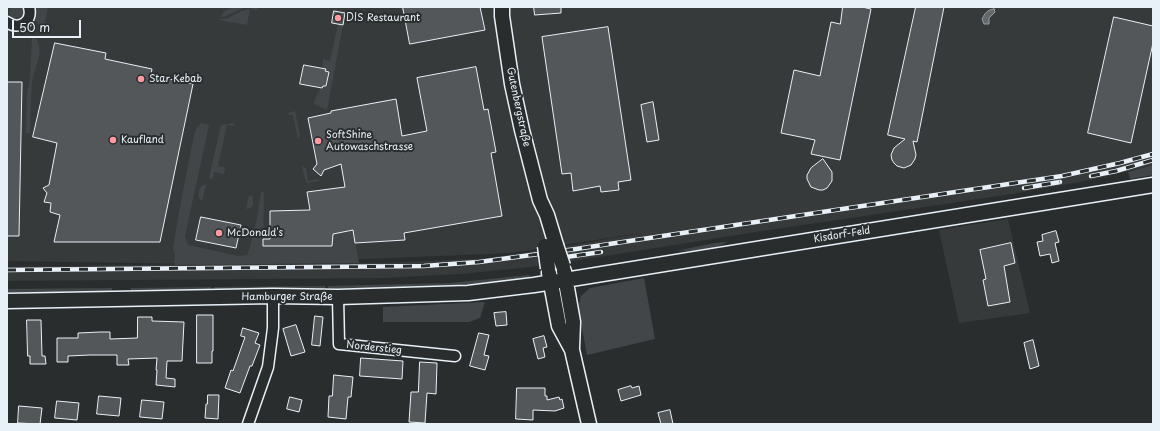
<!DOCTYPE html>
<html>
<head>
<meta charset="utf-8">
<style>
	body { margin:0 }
	#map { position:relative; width:1160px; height:431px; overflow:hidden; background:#2a2d2e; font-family:"Playpen Sans",sans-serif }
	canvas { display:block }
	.frame { position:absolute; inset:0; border:8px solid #e8f1f8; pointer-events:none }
	.scale { position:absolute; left:12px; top:20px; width:69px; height:18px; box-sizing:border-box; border:2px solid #e8f1f8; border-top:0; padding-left:5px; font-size:12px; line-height:14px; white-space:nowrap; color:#e8f1f8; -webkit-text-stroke:3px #2a2d2e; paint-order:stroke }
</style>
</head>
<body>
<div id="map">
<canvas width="1160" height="431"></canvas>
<div class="frame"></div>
<div class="scale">50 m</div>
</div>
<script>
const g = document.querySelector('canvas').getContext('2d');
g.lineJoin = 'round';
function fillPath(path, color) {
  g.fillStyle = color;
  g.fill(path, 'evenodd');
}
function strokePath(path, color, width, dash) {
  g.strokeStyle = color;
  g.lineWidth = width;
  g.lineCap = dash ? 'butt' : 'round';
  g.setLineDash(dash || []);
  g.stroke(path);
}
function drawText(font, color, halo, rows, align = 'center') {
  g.font = font + ' "Playpen Sans",sans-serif';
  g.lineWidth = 4;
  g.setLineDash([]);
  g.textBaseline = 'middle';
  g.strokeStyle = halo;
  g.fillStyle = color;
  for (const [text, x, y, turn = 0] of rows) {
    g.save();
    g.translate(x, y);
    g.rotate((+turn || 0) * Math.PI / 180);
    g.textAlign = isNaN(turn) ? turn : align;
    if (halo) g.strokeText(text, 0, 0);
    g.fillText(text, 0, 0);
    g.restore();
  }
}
const built = new Path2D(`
	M7 7H1153V165L1096 179 1012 194 756 232 580 260 530 267 461 274 383 278 7 281V267L197 264 7 261ZM648 232 573 245 529 252 489 258 454 260 383 263 249 264 511 253Z
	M1008 219 1030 313 959 323 939 230Z`);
const green = new Path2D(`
	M11 7H22L24 12 22 16 15 19 11 17 9 12Z
	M37 7H48L44 27C34 23 35 16 37 7Z
	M238 7H247C239 9 227 17 221 17 224 9 230 8 238 7Z
	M258 7V10L250 9 247 25 219 20 220 19H226L241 11Z
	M338 24 343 25 327 110 314 104V103L317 94 323 86H327L329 72 325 71 326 69H323V59L330 61Z
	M35 37C46 51 34 67 32 82 30 99 31 116 30 133H26L27 94 30 77 32 38Z
	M295 111 300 136 298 139 293 115H289L288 113Z
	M201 123 207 124 209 125 185 236 188 245 238 256 247 255 250 247 257 218 261 192H264L263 246H332L333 234 353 230 359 263 174 265 175 254 173 248 179 212 194 135 197 128Z
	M235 123 234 126 227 125 218 166 225 167 224 174 214 172 213 179 209 178 221 125Z
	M1153 165V175L1130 179 1128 172Z
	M302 166 306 168 308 181 319 179V181L306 183Z
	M204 185H206L202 201 199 198C198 193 199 187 204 185Z
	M249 195 253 197V205L250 208 246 209Z
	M727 242C710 252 696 250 676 251L715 243Z
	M529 275 530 277 526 279C460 286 394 289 328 289V286L450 283Z
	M644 278 655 339 587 355 578 307 581 296 590 288Z
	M325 286V289H270L214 291V287Z
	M211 287V291L131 294V288Z
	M112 288V294L8 296V289Z
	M485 302 480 318 469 322H383V307Z`);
const water = new Path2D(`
	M994 9 995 12 989 18V24H984L982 19C985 13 987 10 994 9Z`);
const building = new Path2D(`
	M403 7H480L485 30 410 44Z
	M534 7H561V13L535 15Z
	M843 7H862L871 9 840 160 811 154 815 140 781 133 794 70 820 76 831 22 840 24Z
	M916 7H944L917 142 913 141 916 155 915 159 911 165 904 168 897 166 894 163 892 160 891 155 894 148 905 139 888 135Z
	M334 11 345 13 343 25 332 23Z
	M1114 17 1153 26V43L1131 143 1088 133Z
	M608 27 631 180 618 182 619 190 601 192 600 186 573 191 571 173 562 174 542 37Z
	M55 43 106 53 105 59 152 69 151 75 193 84 160 242H54L60 215 50 212 51 203 44 202 47 193 43 188 49 185 57 143 33 137Z
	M304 65 326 69 325 71 329 72 326 86H323L322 88 300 84Z
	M476 67 484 110 488 109 496 152 491 153 502 216 404 233 405 240 355 243 353 230 333 234 332 246H263V239H270V211L310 210 307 192 345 187 341 164 324 170 321 176 313 169 317 164 308 118 331 113V111L396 99 402 136 427 131 417 78Z
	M7 82H22L19 236H7Z
	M653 102 659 140 647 142 641 105Z
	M823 159 832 172V181L827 188 823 190H819L811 187 807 179V175L811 168Z
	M201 217 241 225 236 248 196 240Z
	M1056 231 1059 242 1055 243 1059 261 1052 263 1050 254 1040 256 1037 242 1043 241 1042 235Z
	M1011 243 1015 263 1004 266 1010 302 988 306 983 280 986 279 980 250Z
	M506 312 507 325 496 326 494 313Z
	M197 315H213V351H212V363H197Z
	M315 316 323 317 320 346 312 345Z
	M138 317H152V321L184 322 182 361H167L166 378 175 379V387L156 385 157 370H156L157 358 128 359 129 365H117V355H90L68 356V362H57V338H78V333L100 332H110V339L137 338Z
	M27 320H41L42 356H45L46 364H30V356H28Z
	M296 325 305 352 291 356 283 329Z
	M243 328 259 333 255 343 260 345 252 366H250L240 393 225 388 231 370 233 371 245 337 241 336Z
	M479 333 489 335 484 355 489 356 485 370 470 366Z
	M544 336 547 347 543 348 545 357 538 359 533 339Z
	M1033 340 1039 366 1030 369 1024 343Z
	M361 358 403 361 402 379 360 376Z
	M420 362 437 363 436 394 427 393 425 423 409 422 411 392H418Z
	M334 375 353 377 351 397H348L346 419 328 417 329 396H332Z
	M631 386 632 388 639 386 641 395 621 401 618 390Z
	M517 388H545V396H547V400L559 397 560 400 562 399 564 408 555 411 533 410V420L516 419Z
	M208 395H219L218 419 205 418 206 404H207Z
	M99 396 121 398 119 416 97 414Z
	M290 397 302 400 299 412 287 409Z
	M142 400 164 402 162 419 140 417Z
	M57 401 79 403 77 420 55 418Z
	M19 406 42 408 40 424 18 423Z
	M670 410 673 424H661L658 413Z`);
const street = new Path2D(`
	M7 22C19 31 33 22 29 7
	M338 297 339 344 455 356
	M248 424 268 367 273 328V296`);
const secondary = new Path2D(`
	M502 7V16L512 84 522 130 540 200 547 215 556 245
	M564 271 573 322 572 348
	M549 273 559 326 572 350 589 424
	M7 301 273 296 338 297 468 293 534 285 1153 185`);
const rail = new Path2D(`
	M1091 176 1116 171 1153 160
	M1024 188 1060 182
	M559 258 601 252
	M7 270 424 266 479 262 576 249 1062 176 1120 163 1153 154`);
const secondaryBridge = new Path2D(`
	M556 245 563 266
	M545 246 548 268`);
const markers = [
	[338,18,4,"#ff9aa2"],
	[141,79,4,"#ff9aa2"],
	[113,140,4,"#ff9aa2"],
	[318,141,4,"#ff9aa2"],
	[219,233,4,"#ff9aa2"]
];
const poiNames = [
	["DIS Restaurant",346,18],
	["Star Kebab",149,79],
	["SoftShine",326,135],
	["Autowaschstrasse",326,147],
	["Kaufland",121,140],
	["McDonald's",227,233]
];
const streetNames = [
	["Gutenbergstraße",518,107,78],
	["Kisdorf-Feld",842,235,-9],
	["Hamburger Straße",287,297],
	["Norderstieg",374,348,6]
];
fillPath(built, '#363a3b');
fillPath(green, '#424648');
fillPath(water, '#63686b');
strokePath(water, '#989fa3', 1);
fillPath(building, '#535759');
strokePath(building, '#e8f1f8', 1);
strokePath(street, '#e8f1f8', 13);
strokePath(secondary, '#e8f1f8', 17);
strokePath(street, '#2a2d2e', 10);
strokePath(secondary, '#2a2d2e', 14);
strokePath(rail, '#e8f1f8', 4.5);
strokePath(rail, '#2a2d2e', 3, [9]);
strokePath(secondaryBridge, '#e8f1f8', 17, []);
strokePath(secondaryBridge, '#2a2d2e', 14);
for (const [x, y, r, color] of markers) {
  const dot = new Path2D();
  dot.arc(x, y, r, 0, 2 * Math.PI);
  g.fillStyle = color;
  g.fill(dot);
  strokePath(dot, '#2a2d2e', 1.5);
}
drawText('10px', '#e8f1f8', '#2a2d2e', poiNames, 'left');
drawText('10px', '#e8f1f8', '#2a2d2e', streetNames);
</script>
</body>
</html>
